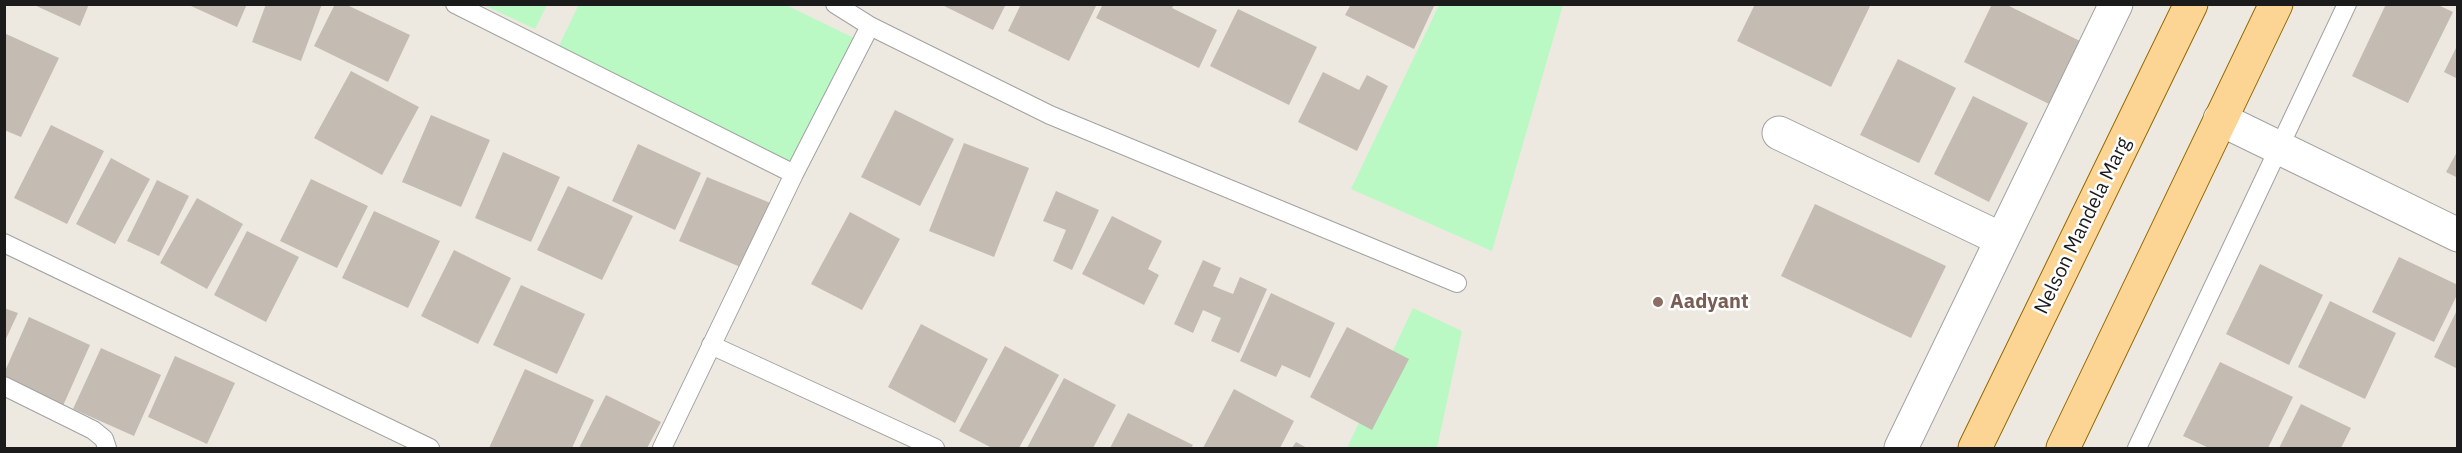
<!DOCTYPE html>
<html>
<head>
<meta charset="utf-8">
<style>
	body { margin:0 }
	#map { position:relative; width:2462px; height:453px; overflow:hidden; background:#ede9e0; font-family:"IBM Plex Sans",sans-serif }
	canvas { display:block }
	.frame { position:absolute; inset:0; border:6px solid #1b1b1b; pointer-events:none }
</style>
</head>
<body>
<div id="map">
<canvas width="2462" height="453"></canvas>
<div class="frame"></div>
</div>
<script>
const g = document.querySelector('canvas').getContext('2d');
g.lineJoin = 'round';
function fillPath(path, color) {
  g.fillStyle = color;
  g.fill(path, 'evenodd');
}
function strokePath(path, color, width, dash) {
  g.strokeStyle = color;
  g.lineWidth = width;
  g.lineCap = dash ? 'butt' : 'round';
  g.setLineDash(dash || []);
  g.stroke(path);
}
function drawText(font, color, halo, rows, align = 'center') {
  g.font = font + ' "IBM Plex Sans",sans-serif';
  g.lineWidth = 5;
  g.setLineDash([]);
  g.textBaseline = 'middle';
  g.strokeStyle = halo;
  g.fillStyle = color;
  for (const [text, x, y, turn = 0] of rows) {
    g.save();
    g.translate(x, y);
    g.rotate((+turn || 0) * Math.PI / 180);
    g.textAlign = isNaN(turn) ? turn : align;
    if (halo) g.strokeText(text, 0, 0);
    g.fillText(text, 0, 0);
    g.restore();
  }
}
const park = new Path2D(`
	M579 4 786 5 854 38 791 163 558 48Z
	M484 5H547L535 29Z
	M1439 5H1563L1492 251 1351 189Z
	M1413 308 1462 331 1437 448H1347Z`);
const building = new Path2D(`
	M32 4H89L80 26Z
	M192 4H247L237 27 191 6Z
	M266 4H322L301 61 252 42Z
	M335 4H345L410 35 388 82 314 46Z
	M940 4H1006L993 30Z
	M1021 4H1097L1069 61 1008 31Z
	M1103 4H1174L1172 8 1217 30 1199 68 1096 18Z
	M1351 4H1435L1414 49 1345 15Z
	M1755 4H1871L1831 87 1737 41Z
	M1992 4H2005L2080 41 2049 104 1964 62Z
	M2386 4H2436L2453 12 2408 103 2352 76Z
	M1238 9 1317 47 1289 105 1210 66Z
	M4 33 59 58 21 137 4 130Z
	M2458 44V79L2444 72Z
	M1898 59 1956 88 1919 163 1860 135Z
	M351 71 419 107 382 175 314 138Z
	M1323 72 1359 90 1367 75 1388 86 1357 151 1298 122Z
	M1973 96 2028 123 1989 202 1934 174Z
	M895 110 954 139 920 206 861 177Z
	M431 115 490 140 461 207 402 182Z
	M51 125 104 151 67 224 14 198Z
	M964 143 1029 168 994 257 929 231Z
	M638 144 701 173 675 230 612 201Z
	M2458 150V178L2446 172Z
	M503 152 560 177 531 242 475 218Z
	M111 158 150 179 115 244 76 224Z
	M707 177 773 204 745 269 679 241Z
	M311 179 368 206 337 268 280 241Z
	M157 180 189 196 159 256 127 241Z
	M568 186 633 216 602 280 537 250Z
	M1056 191 1099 210 1072 270 1053 261 1066 230 1043 221Z
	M197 198 243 224 207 289 160 263Z
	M1815 204 1946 266 1911 338 1781 276Z
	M374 211 440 241 408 308 342 278Z
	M850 212 900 239 862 310 811 284Z
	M1112 216 1162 241 1148 269 1159 275 1144 305 1082 274Z
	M247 231 299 257 266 322 214 295Z
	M454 250 511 278 478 344 421 316Z
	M2399 257 2458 285V293L2434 342 2372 312Z
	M1203 260 1221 268 1213 286 1233 294 1240 277 1267 289 1239 353 1211 341 1221 318 1203 310 1193 333 1174 324Z
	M2260 264 2323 295 2289 365 2226 334Z
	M521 285 585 314 557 374 493 345Z
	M1271 293 1335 323 1310 378 1282 365 1276 377 1240 361Z
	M2330 301 2396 333 2365 399 2298 367Z
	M4 308 18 313 4 343Z
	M2458 308V369L2434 357Z
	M29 317 90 345 62 408 5 382V371Z
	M921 324 988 359 955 423 888 387Z
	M1347 327 1409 359 1372 430 1310 397Z
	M1005 346 1059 375 1019 448H992L959 431Z
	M101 348 161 375 134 436 73 409Z
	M175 356 235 383 207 444 148 417Z
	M2220 362 2293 397 2268 448H2209L2183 436Z
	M525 369 594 400 572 448H489Z
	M1064 378 1116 405 1093 448H1027Z
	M1234 389 1294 421 1280 448H1203Z
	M606 395 661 422 647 448H579Z
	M2301 404 2351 428 2341 448H2279Z
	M1128 413 1193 445 1191 448H1110Z
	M1296 442 1307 448H1292Z`);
const lane = new Path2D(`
	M455 4 794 174
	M835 4 870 26 1050 115 1457 283
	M4 243 430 448
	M711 345 935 448
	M4 386 93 430 104 439 107 448
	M662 448 794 174 870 26
	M2137 448 2347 4`);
const street = new Path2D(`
	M2220 119 2458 235
	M1779 133 2001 239
	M1901 448 2116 4`);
const primary = new Path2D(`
	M1975 448 2191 4
	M2063 448 2276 4`);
const markers = [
	[1658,302,6,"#8d6e63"]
];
const streetNames = [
	["Nelson Mandela Marg",2083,226,-64]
];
const educationNames = [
	["Aadyant",1670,302]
];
fillPath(park, '#baf9c3');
fillPath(building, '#c4bcb3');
strokePath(lane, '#a2a2a2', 20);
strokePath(street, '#a2a2a2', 35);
strokePath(primary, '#926900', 35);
strokePath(lane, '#fff', 18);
strokePath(street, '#fff', 33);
strokePath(primary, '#fcd595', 33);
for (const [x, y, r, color] of markers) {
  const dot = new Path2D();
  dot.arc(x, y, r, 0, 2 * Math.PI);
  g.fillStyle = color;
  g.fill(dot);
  strokePath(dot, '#fff', 2);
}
drawText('20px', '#1b1b1b', '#fff', streetNames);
drawText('bold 20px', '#785e54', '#fff', educationNames, 'left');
</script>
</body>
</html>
